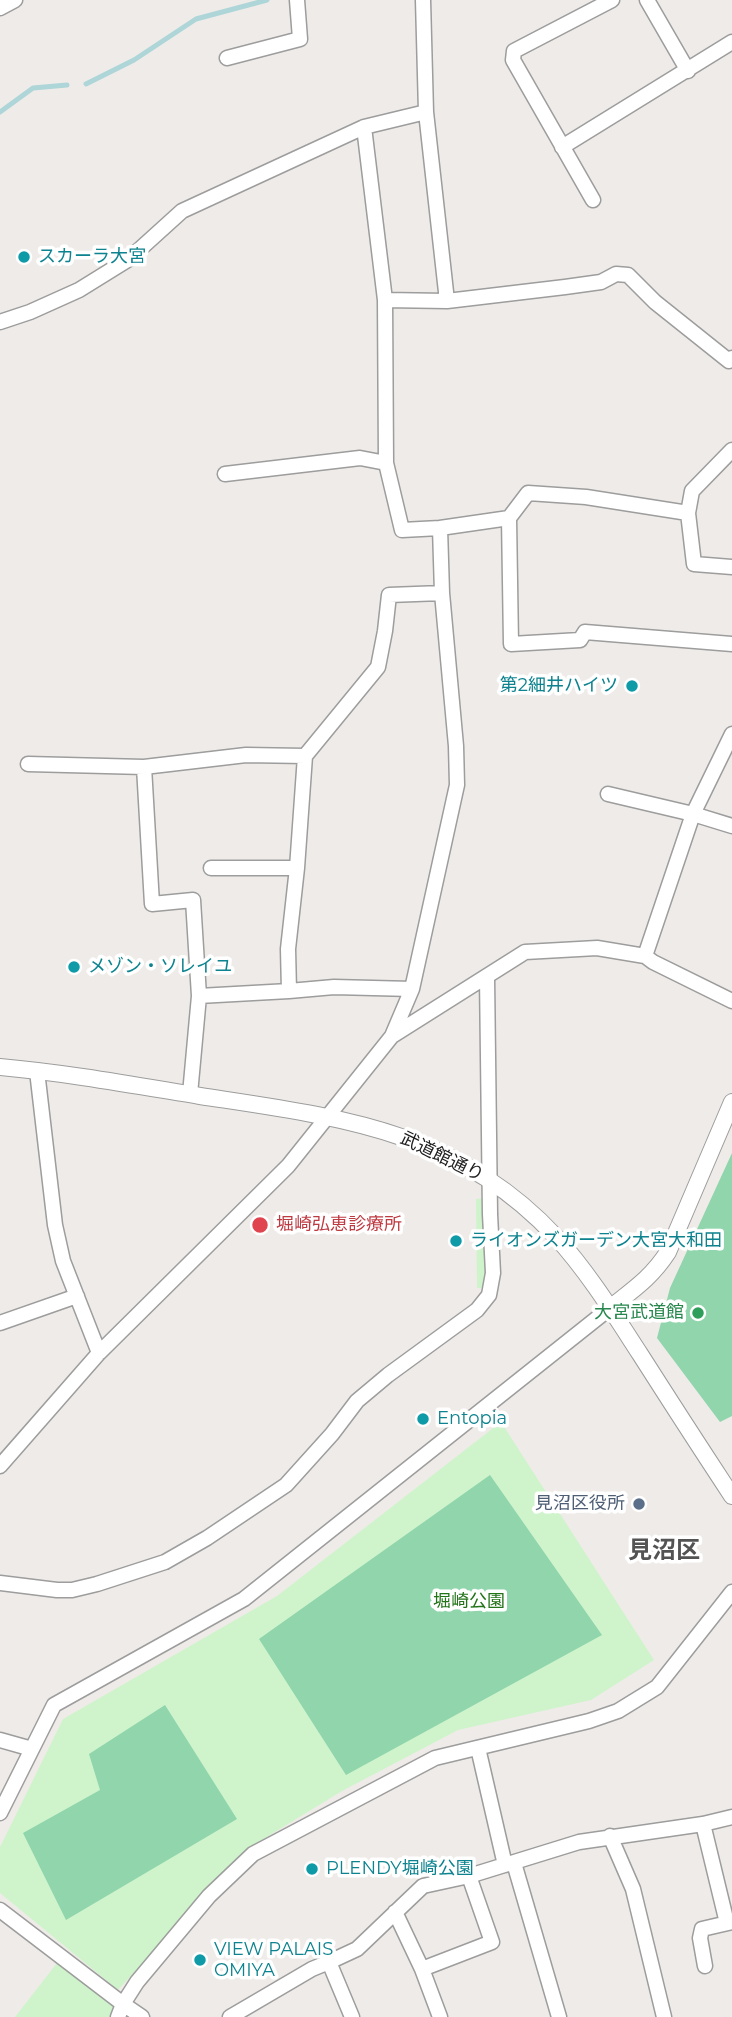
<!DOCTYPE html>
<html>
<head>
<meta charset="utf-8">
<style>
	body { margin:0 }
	canvas { display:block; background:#efebe8 }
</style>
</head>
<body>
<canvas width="732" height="2017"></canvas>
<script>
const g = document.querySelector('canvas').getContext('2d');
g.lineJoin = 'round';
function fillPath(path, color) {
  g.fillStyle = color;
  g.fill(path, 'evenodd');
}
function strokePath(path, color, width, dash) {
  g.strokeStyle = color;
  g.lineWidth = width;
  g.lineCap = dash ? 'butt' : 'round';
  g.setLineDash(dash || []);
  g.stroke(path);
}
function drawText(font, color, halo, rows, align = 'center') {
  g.font = font + ' Montserrat,"Noto Sans JP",sans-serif';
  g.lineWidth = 7;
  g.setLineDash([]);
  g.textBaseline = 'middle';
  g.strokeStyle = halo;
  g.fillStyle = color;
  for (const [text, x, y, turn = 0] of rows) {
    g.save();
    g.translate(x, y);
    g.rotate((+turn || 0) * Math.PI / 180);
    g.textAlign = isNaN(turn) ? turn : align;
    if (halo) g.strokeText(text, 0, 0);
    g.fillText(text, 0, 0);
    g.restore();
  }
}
const park = new Path2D(`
	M486 1198 487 1288H477L476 1199Z
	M501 1422 654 1660 591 1700 458 1730 342 1791 247 1849 118 1990 0 1893V1847L63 1719 277 1596Z
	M57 1963 123 2014 120 2017H15Z`);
const pitch = new Path2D(`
	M732 1153V1416L720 1422 657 1338 670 1288Z
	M490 1475 602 1635 346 1775 259 1639Z
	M165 1705 237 1819 66 1920 23 1833 100 1790 89 1754Z`);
const stream = new Path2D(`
	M86 84 134 60 196 19 267 0
	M0 112 33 88 67 85`);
const minor = new Path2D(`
	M423 0 426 112 447 301
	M647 0 688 71
	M0 8 15 0
	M227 58 300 39 297 0
	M364 127 385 300 386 463
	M562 147 732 42
	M593 200 513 60 514 51 612 0
	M385 300 447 301 565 287 601 282 616 274 628 275 655 302 729 361 732 358
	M0 322 30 312 79 290 129 259 182 211 364 127 426 112
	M732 450 692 491 688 513 694 564 732 567
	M509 518 511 644 580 640 585 632 732 644
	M440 528 509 518 528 493 586 497 688 513
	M305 756 297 868 288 949 289 991 334 987 412 989
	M28 764 144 767 246 755 305 756 378 667 385 631 389 595 442 593
	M144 767 152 904 193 900 199 996 190 1094
	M608 794 693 814 732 826
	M211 868H297
	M645 956 693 814 732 734
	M199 996 289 991
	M392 1036 525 952 597 948 645 956 653 962 732 1001
	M37 1071 55 1225 63 1261 99 1353
	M0 1323 77 1296
	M0 1466 99 1353 288 1166 392 1036 412 989 457 785 456 746 442 593 440 528 402 530 386 463 360 458 225 474
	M0 1583 57 1590H72L97 1584 165 1562 207 1538 286 1485 332 1434 357 1401 388 1375 477 1310 489 1295 493 1273 490 1214 487 977
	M0 1740 32 1749
	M478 1748 505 1865
	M0 1813 54 1705 244 1599 610 1308
	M703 1824 727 1923
	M610 1836 633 1889 664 2017
	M514 1863 559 2017
	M0 1910 123 2004 142 2017
	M395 1912 422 1969 440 2017
	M329 1962 352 2017
	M705 1966 700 1938 702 1929 732 1922
	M422 1969 492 1942 469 1876
	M118 2017 123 2004 137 1982 209 1896 253 1854 435 1758 589 1721 618 1711 657 1687 732 1592
	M230 2017 312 1969 329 1962 357 1949 423 1886 469 1876 579 1842 703 1824 732 1817`);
const tertiary = new Path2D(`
	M0 1067C67 1073 133 1085 200 1096 337 1117 456 1129 556 1237 588 1272 614 1314 640 1354 670 1401 701 1449 732 1496
	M610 1308C634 1289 651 1278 668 1252L732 1102`);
const markers = [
	[24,257,7,"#0f9aa8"],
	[632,686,7,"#0f9aa8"],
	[74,967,7,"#0f9aa8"],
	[260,1225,9,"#e0444e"],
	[456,1241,7,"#0f9aa8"],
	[698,1313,7,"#2e9e5b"],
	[423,1419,7,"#0f9aa8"],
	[639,1504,7,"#5c6f8a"],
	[312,1869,7,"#0f9aa8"],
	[200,1960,7,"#0f9aa8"]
];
const cultureNames = [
	["スカーラ大宮",38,257],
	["第2細井ハイツ",618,686,"right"],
	["メゾン・ソレイユ",88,967],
	["ライオンズガーデン大宮大和田",470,1241],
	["Entopia",437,1419],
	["PLENDY堀崎公園",326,1869],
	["VIEW PALAIS",214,1950],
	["OMIYA",214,1971]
];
const streetNames = [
	["武道館通り",442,1157,26]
];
const healthNames = [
	["堀崎弘恵診療所",276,1225]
];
const leisureNames = [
	["大宮武道館",684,1313]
];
const serviceNames = [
	["見沼区役所",625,1504]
];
const parkNames = [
	["堀崎公園",469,1602]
];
const districtNames = [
	["見沼区",664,1551]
];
fillPath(park, '#cff4cb');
fillPath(pitch, '#90d5ac');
strokePath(stream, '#aed6d8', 5);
strokePath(minor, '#9d9d9d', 17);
strokePath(tertiary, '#9d9d9d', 18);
strokePath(minor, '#fff', 14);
strokePath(tertiary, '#fff', 16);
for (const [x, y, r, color] of markers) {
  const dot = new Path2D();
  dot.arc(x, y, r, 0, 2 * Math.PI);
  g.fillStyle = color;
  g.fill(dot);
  strokePath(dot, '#fff', 2.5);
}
drawText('18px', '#0d838f', '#fff', cultureNames, 'left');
drawText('18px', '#202020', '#fff', streetNames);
drawText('18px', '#be3a42', '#fff', healthNames, 'left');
drawText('18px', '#27864d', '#fff', leisureNames, 'right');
drawText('18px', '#4e5e75', '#fff', serviceNames, 'right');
drawText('18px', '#237319', '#fff', parkNames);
drawText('bold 24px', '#535353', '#fff', districtNames);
</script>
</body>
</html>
